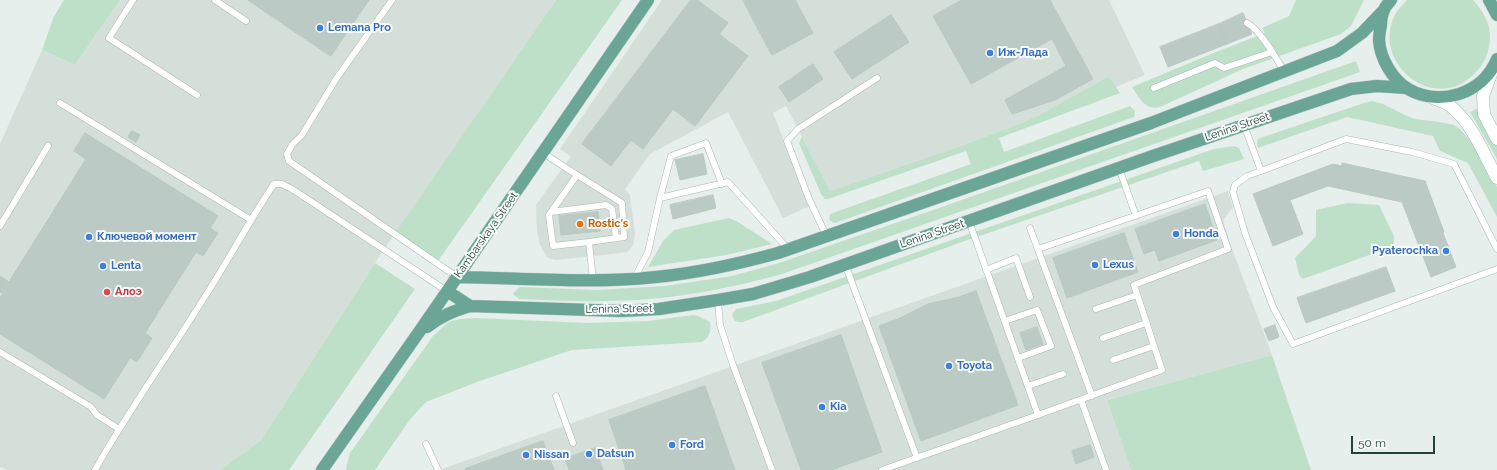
<!DOCTYPE html>
<html>
<head>
<meta charset="utf-8">
<style>
	body { margin:0 }
	#map { position:relative; width:1497px; height:470px; overflow:hidden; background:#e6efeb; font-family:Raleway,sans-serif }
	canvas { display:block }
	.scale { position:absolute; left:1351px; top:436px; width:84px; height:18px; box-sizing:border-box; border:2px solid #24423a; border-top:0; padding-left:5px; font-size:12px; line-height:14px; white-space:nowrap; color:#24423a; -webkit-text-stroke:3px #f7fbf9; paint-order:stroke }
</style>
</head>
<body>
<div id="map">
<canvas width="1497" height="470"></canvas>
<div class="scale">50 m</div>
</div>
<script>
const g = document.querySelector('canvas').getContext('2d');
g.lineJoin = 'round';
function fillPath(path, color) {
  g.fillStyle = color;
  g.fill(path, 'evenodd');
}
function strokePath(path, color, width, dash) {
  g.strokeStyle = color;
  g.lineWidth = width;
  g.lineCap = dash ? 'butt' : 'round';
  g.setLineDash(dash || []);
  g.stroke(path);
}
function drawText(font, color, halo, rows, align = 'center') {
  g.font = font + ' Raleway,sans-serif';
  g.lineWidth = 4;
  g.setLineDash([]);
  g.textBaseline = 'middle';
  g.strokeStyle = halo;
  g.fillStyle = color;
  for (const [text, x, y, turn = 0] of rows) {
    g.save();
    g.translate(x, y);
    g.rotate((+turn || 0) * Math.PI / 180);
    g.textAlign = isNaN(turn) ? turn : align;
    if (halo) g.strokeText(text, 0, 0);
    g.fillText(text, 0, 0);
    g.restore();
  }
}
const built = new Path2D(`
	M120 0H556L375 263 261 440 220 470H8L0 467V144L42 50 75 65Z
	M662 0H1109L1145 75 1116 87 1109 76 1041 114 1021 123 963 145 830 191 786 106 773 113 810 206 783 218 728 112 650 154 625 189 630 195 635 235 633 245 628 252 621 253 556 260 548 258 540 245 537 231 536 205 571 156 560 149Z
	M1228 191 1233 207 1223 220 1229 241 1272 355 1107 400 1131 470H439Z`);
const green = new Path2D(`
	M64 0H120L75 65 42 50 54 16Z
	M556 0H622L438 261 395 233Z
	M1296 0H1364L1351 26 1341 34 1243 69 1160 107C1146 111 1139 98 1132 87L1216 52 1265 33 1262 28 1289 16Z
	M1407 0H1473C1485 13 1493 28 1489 46 1487 59 1481 68 1471 77 1430 113 1368 59 1397 11 1400 7 1404 4 1407 0Z
	M1356 61 1360 72 782 274C725 290 664 301 604 301 576 302 547 300 519 299L514 295 513 293 520 287 596 290 665 286 732 276 776 264 939 208Z
	M1109 76 1120 93 999 138 1004 152 1130 106 1135 111 1134 117 835 223 829 220 830 214 971 164 966 151 828 199H825L821 194 799 143 802 137 830 191 963 145 1021 123 1041 114Z
	M1372 101 1383 104 1405 115 1415 119 1440 122 1454 125 1460 129 1472 143 1497 187V217L1468 163 1440 151 1433 136 1347 117 1258 148 1257 143 1258 139 1263 137 1364 103Z
	M1478 108 1497 140V159L1470 112Z
	M1234 146 1239 148 1244 159 1203 171 1199 161 959 243 743 322C737 323 731 320 733 313L736 309 776 301 1214 149Z
	M1348 203 1379 205 1394 236V246L1303 279 1299 275 1295 258 1316 236V210Z
	M729 218 738 222 772 244 726 255 648 267 663 241 674 230Z
	M375 263 415 289 289 470H220L261 440Z
	M693 315 698 316 710 322C711 331 710 337 702 342L572 350 477 382 426 402 411 418 375 470H347L346 468 350 453 433 336 446 324 451 321 461 319 475 318 588 323 648 321Z
	M1272 355 1311 470H1131L1107 400Z`);
const building = new Path2D(`
	M248 0H369L331 56Z
	M691 0H697L728 23 719 34 748 56 695 126 673 109 643 149 631 140 611 166 582 144Z
	M743 0H795L813 33 772 55Z
	M962 0H1050L1093 79 1055 100 1012 114 1005 100 1066 66 1052 39 971 84 933 16Z
	M1243 13 1252 34 1227 44 1219 24Z
	M891 15 909 42 852 79 834 52Z
	M1219 24 1227 44 1168 67 1160 47Z
	M813 64 823 79 789 102 779 87Z
	M132 131 140 135 136 142 128 137Z
	M85 133 218 216 210 228 218 233 203 256 196 252 145 333 152 338 137 362 130 358 104 399 0 334V298L3 293 0 292V276L9 282 86 159 74 151Z
	M703 154 707 174 680 180 675 160Z
	M1342 163 1425 181 1444 232 1443 233 1456 267 1431 277 1402 202 1328 186 1290 200 1303 234 1273 246 1253 194 1333 164 1342 166Z
	M713 195 716 208 673 219 670 205Z
	M1205 204 1217 240 1159 261 1155 250 1144 254 1135 229Z
	M598 212 600 231 561 235 559 216Z
	M1124 233 1138 272 1067 298 1053 258Z
	M1386 267 1395 291 1306 323 1297 298Z
	M976 291 1018 405 921 441 879 326 898 319 928 304 959 297Z
	M1275 325 1279 337 1269 341 1264 329Z
	M1037 327 1043 344 1026 350 1020 333Z
	M841 335 882 452 831 470H801L762 363Z
	M705 386 735 470H626L609 420Z
	M543 441 554 470H465V469Z
	M1090 445 1094 457 1076 464 1072 451Z
	M595 448 603 470H569L565 459Z`);
const service = new Path2D(`
	M133 0 109 38 197 95
	M215 0 246 21
	M392 0 336 79 302 135 292 145 287 154 289 161 457 277
	M1247 23C1262 32 1275 57 1284 71
	M1154 88 1215 63 1224 68 1272 52
	M60 103 251 220
	M1244 125 1261 171 1247 176 1235 185 1233 192 1245 233 1273 307 1293 344 1497 269
	M543 153 577 175
	M1119 168 1136 216
	M1261 171 1346 139 1412 152 1454 164 1497 249
	M660 198 671 156 706 143 722 184
	M551 212 606 205 612 209 616 238
	M0 226 48 146
	M1030 228 1092 396
	M827 237 809 199 787 141 798 129 877 78
	M589 242 553 246 549 215 577 175 622 203 624 237 589 242 593 280
	M1038 249 1208 191 1228 249 1134 285 1162 370 1038 415
	M845 264 917 458
	M986 270 1016 258 1030 297
	M634 279 648 252 660 198 728 182 789 250
	M718 300 720 325 733 365 772 470
	M1096 309 1137 295
	M1005 321 1037 310 1051 346 1018 358
	M1103 338 1146 323
	M0 352 91 407 97 415 119 429
	M1113 360 1154 346
	M1028 386 1063 374
	M556 396 573 443
	M1081 400 1106 470
	M426 444 438 470
	M95 470C128 411 168 356 204 298 228 261 249 221 274 184H282L292 189 447 291
	M882 470 1038 415 969 221`);
const secondary = new Path2D(`
	M1494 66 1483 96 1484 114 1497 139
	M1431 97C1437 100 1444 102 1449 105 1472 122 1483 153 1497 178`);
const primary = new Path2D(`
	M1391 0C1389 3 1385 6 1384 10 1382 14 1381 20 1381 25 1380 30 1379 35 1379 40 1380 58 1392 79 1408 89 1440 107 1483 94 1497 59
	M1489 0 1497 15
	M457 277C522 278 592 284 656 277 697 273 738 264 778 253L1151 123 1337 51 1362 33 1384 10
	M447 291 470 306 622 311 659 309 718 300 753 294 810 277 1153 156 1351 89 1377 86 1407 88
	M427 327C441 316 453 311 470 306
	M322 470 419 332 648 0`);
const markers = [
	[320,28,4,"#3f7fe0"],
	[990,53,4,"#3f7fe0"],
	[580,224,4,"#e8710a"],
	[1176,234,4,"#3f7fe0"],
	[89,237,4,"#3f7fe0"],
	[1446,251,4,"#3f7fe0"],
	[1095,265,4,"#3f7fe0"],
	[103,266,4,"#3f7fe0"],
	[107,292,4,"#e0444e"],
	[949,366,4,"#3f7fe0"],
	[822,407,4,"#3f7fe0"],
	[672,445,4,"#3f7fe0"],
	[589,454,4,"#3f7fe0"],
	[526,455,4,"#3f7fe0"]
];
const shopNames = [
	["Lemana Pro",328,28],
	["Иж-Лада",998,53],
	["Honda",1184,234],
	["Ключевой момент",97,237],
	["Pyaterochka",1438,251,"right"],
	["Lexus",1103,265],
	["Lenta",111,266],
	["Toyota",957,366],
	["Kia",830,407],
	["Ford",680,445],
	["Datsun",597,454],
	["Nissan",534,455]
];
const streetNames = [
	["Lenina Street",1237,127,-19],
	["Lenina Street",932,234,-19],
	["Kambarskaya Street",486,235,-55],
	["Lenina Street",619,309,-1]
];
const foodNames = [
	["Rostic's",588,224]
];
const healthNames = [
	["Алоэ",115,292]
];
fillPath(built, '#d4dfda');
fillPath(green, '#bfe0c8');
fillPath(building, '#bbcac4');
strokePath(building, '#b8c9c2', 1);
strokePath(service, '#a8b8b2', 7);
strokePath(secondary, '#a4bbb3', 13);
strokePath(primary, '#c2cac8', 13);
strokePath(service, '#fff', 6);
strokePath(secondary, '#fff', 12);
strokePath(primary, '#6aa596', 12);
for (const [x, y, r, color] of markers) {
  const dot = new Path2D();
  dot.arc(x, y, r, 0, 2 * Math.PI);
  g.fillStyle = color;
  g.fill(dot);
  strokePath(dot, '#f7fbf9', 1.5);
}
drawText('bold 11px', '#366cbe', '#f7fbf9', shopNames, 'left');
drawText('11px', '#24423a', '#f7fbf9', streetNames);
drawText('bold 11px', '#c56008', '#f7fbf9', foodNames, 'left');
drawText('bold 11px', '#be3a42', '#f7fbf9', healthNames, 'left');
</script>
</body>
</html>
